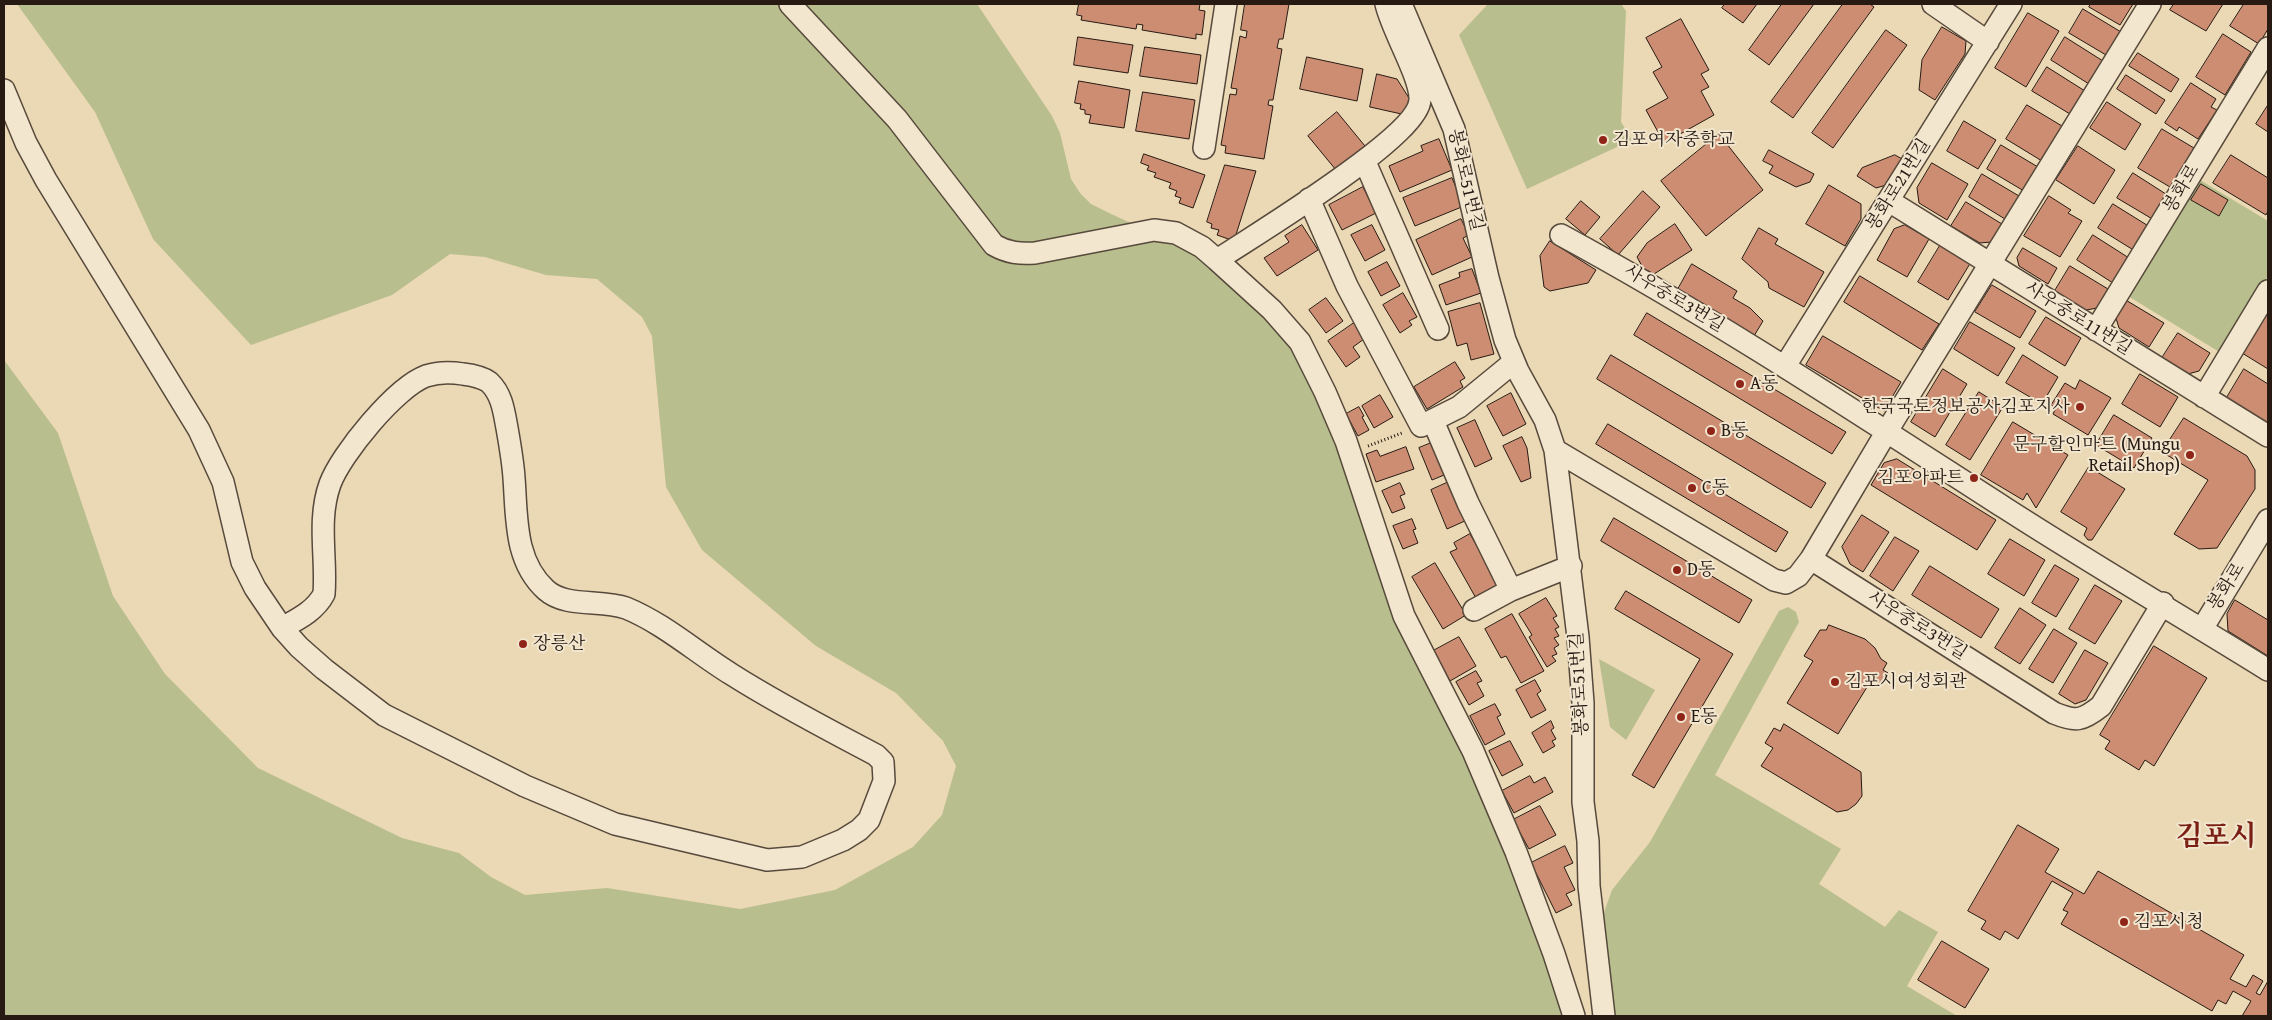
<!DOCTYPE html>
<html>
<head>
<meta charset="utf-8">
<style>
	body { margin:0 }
	#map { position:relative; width:2272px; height:1020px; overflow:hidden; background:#ebd8b5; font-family:"Gentium Book Plus",serif }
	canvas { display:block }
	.frame { position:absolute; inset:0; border:5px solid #261a13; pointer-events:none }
</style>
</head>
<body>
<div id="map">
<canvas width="2272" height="1020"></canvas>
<div class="frame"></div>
</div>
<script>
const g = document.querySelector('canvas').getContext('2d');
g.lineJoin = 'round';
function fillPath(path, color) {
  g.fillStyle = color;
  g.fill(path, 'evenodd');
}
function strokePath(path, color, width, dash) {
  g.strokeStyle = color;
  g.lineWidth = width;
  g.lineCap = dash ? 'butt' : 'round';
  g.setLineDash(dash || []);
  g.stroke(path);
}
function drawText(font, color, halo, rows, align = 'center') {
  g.font = font + ' "Gentium Book Plus","Noto Serif KR",serif';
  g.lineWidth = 4;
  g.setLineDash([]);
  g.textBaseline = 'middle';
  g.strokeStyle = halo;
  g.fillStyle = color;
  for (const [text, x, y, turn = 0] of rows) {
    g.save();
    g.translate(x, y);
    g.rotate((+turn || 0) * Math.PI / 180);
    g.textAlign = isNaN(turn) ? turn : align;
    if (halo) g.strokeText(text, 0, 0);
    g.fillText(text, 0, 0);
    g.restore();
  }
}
const green = new Path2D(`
	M17 4H977L1052 116 1060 133 1071 179 1080 193 1091 204 1107 212 1195 253 1268 314 1307 367 1515 865 1564 1016H4V360L58 433 113 596 165 674 258 768 402 838 459 853 491 877 525 895 607 888 740 909 835 890 913 847 942 815 956 766 943 741 896 693 816 646 702 550 666 487 652 336 642 317 597 279 546 275 485 257 450 254 392 295 251 345 153 239 95 112Z
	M1488 4H1621L1626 11 1621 122 1632 140 1527 189 1459 35Z
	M2200 180 2268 221V276L2221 353 2128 296Z
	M1788 607 1796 612 1799 622 1715 775 1841 849 1819 884 1885 927 1899 910 1938 932 1907 986 1957 1016H1603L1602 918 1612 890 1650 842 1779 611Z
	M1599 659 1655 690 1626 740 1610 727Z`);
const building = new Path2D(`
	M1079 4H1200L1199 10 1205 11 1202 35 1196 34V39L1142 30 1143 25 1137 24 1136 29 1081 20 1082 16 1077 15Z
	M1245 4H1289L1283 39H1279L1277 48 1282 49 1273 100H1269L1268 105 1273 106 1264 159 1225 153 1226 146 1221 145 1230 94 1236 95 1237 89 1231 88 1240 36 1246 38 1247 31 1241 30Z
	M1725 4H1757L1743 23 1722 8Z
	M1782 4H1814L1769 65 1749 50Z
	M1843 4H1870L1874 7 1793 118 1771 102Z
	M2091 4H2133L2120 25 2089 7Z
	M2174 4H2223L2206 31 2170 10Z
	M2244 4H2268V29L2259 44 2230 26Z
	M2083 9 2121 32 2106 55 2069 33Z
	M2028 13 2059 31 2026 87 1995 68Z
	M1681 19 1709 70 1701 74 1709 87 1701 91 1714 115 1664 143 1646 110 1668 98 1653 72 1662 67 1646 38Z
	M1942 27 1966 41 1965 54 1935 100 1919 90 1922 60Z
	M1886 30 1907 45 1833 148 1812 133Z
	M2223 34 2251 52 2225 95 2196 77Z
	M1078 37 1133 45 1128 73 1074 65Z
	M2065 37 2103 61 2089 84 2051 60Z
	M1145 47 1201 55 1197 84 1140 76Z
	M2138 53 2179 79 2171 92 2129 66Z
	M1307 57 1363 69 1357 101 1300 89Z
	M2047 67 2085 91 2070 114 2032 91Z
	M1377 74 1397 79 1409 98 1406 115 1370 107Z
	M2126 75 2165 100 2156 114 2117 89Z
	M1079 81 1130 90 1124 128 1089 123 1091 115 1085 114V110L1080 109 1081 104 1075 103Z
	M2191 83 2216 99 2211 107 2217 110 2198 139 2179 127 2177 131 2165 123Z
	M1143 92 1195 100 1189 139 1136 131Z
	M2107 102 2141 124 2125 150 2090 128Z
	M2027 105 2062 126 2042 161 2006 139Z
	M2268 105V132L2256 124Z
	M1337 112 1365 146 1336 170 1308 136Z
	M1964 121 1996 140 1978 169 1947 151Z
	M2162 129 2194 148 2170 187 2138 168Z
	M1719 134 1763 190 1706 236 1661 181Z
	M1439 139 1452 170 1400 192 1389 166 1423 151 1421 146Z
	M2001 145 2038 167 2024 191 1987 169Z
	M2078 146 2115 170 2094 204 2056 180Z
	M1769 150 1814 174 1810 182 1796 187 1769 173 1773 166 1763 161Z
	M1144 154 1205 175 1193 208 1179 203 1181 198 1175 196 1177 191 1169 188 1171 183 1154 177 1156 173 1147 170 1149 166 1141 163Z
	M1895 155 1904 160 1890 184 1876 188 1857 176 1862 168Z
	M2231 155 2268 178V211L2266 215 2213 183Z
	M1932 163 1968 184 1947 220 1919 203 1917 188Z
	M1225 165 1256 171 1234 241 1217 235 1219 230 1211 228 1212 224 1207 222Z
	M2133 173 2169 196 2154 220 2117 198Z
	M1982 174 2019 196 2005 219 1969 197Z
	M1452 178 1464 206 1415 226 1403 198Z
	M2201 184 2228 200 2219 216 2191 200Z
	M1829 185 1861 204V219L1845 246 1806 224Z
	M1363 187 1376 213 1342 230 1329 205Z
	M1643 191 1660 207 1618 255 1600 239Z
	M2049 196 2071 210 2068 213 2082 221 2060 257 2024 236Z
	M1581 201 1600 217 1585 235 1566 219Z
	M1966 202 2002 224 1991 242 1980 243 1951 226Z
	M2113 204 2150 227 2135 251 2098 228Z
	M1461 219 1469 235 1463 238 1472 257 1432 275 1416 240Z
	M1675 224 1692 250 1654 274 1643 268 1637 257 1647 243Z
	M1302 225 1318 250 1277 276 1264 258 1289 242 1285 236Z
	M1372 225 1385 250 1365 261 1351 235Z
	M1905 225 1929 239 1907 277 1877 260 1894 229Z
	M1759 228 1778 239 1775 244 1824 272 1804 307 1769 288 1768 282 1742 259Z
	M2093 235 2129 258 2113 283 2077 260Z
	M1550 241 1596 270 1588 283 1550 291 1544 287 1540 256Z
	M1941 244 1971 262 1948 300 1918 282Z
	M2023 248 2057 268 2048 284 2019 266 2017 258Z
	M1387 262 1400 286 1381 296 1368 272Z
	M1692 264 1737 291 1733 298 1750 308 1763 321 1754 336 1677 291Z
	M2070 266 2108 289 2097 308 2081 311 2053 294Z
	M1472 269 1481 293 1446 305 1439 285 1460 277 1459 273Z
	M1860 276 1939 324 1922 350 1844 302Z
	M1992 285 2036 311 2020 338 1975 312Z
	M1403 293 1417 317 1409 321 1412 325 1400 333 1383 305Z
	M1326 298 1343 321 1326 333 1309 310Z
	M2124 299 2164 323 2149 347 2119 328 2115 315Z
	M1480 303 1494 354 1471 360 1467 343 1457 346 1448 312Z
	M2268 310V369L2242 353Z
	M1647 313 1846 432 1832 454 1634 335Z
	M2046 317 2081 338 2065 366 2029 344Z
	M1970 322 2015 348 1998 376 1954 349Z
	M1354 323 1364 339 1353 347 1360 357 1346 367 1328 341Z
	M2178 333 2210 353 2199 371 2188 374 2162 358Z
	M1823 336 1901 382 1884 411 1806 365Z
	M1611 355 1826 483 1811 508 1597 379Z
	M2023 355 2058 377 2042 404 2006 383Z
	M1455 362 1465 378 1460 381 1463 387 1427 409 1414 387Z
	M1943 369 1967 384 1935 437 1911 422Z
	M2244 369 2268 384V425L2226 399Z
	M2140 374 2178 397 2160 427 2122 404Z
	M2080 380 2111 398 2088 435 2053 414 2056 408 2051 405 2065 383 2075 389Z
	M1979 392 2003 407 1970 460 1946 445Z
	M1511 393 1526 424 1503 436 1487 406Z
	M1380 395 1393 417 1374 428 1362 406Z
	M1359 407 1364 416 1362 417 1369 430 1358 436 1346 414Z
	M2114 415 2152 438 2134 468 2096 445Z
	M2184 418 2247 456 2255 470V489L2217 548 2199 549 2174 534 2208 480 2162 452Z
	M1475 420 1492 459 1475 467 1457 428Z
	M2013 422 2068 455 2036 508 2027 493 2023 500 1981 475Z
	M1608 424 1788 532 1776 552 1596 444Z
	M1522 437 1527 448 1531 478 1521 482 1503 446Z
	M1436 441 1449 473 1432 480 1419 448Z
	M1406 447 1414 469 1376 482 1366 454 1377 450 1380 456Z
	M1897 459 1996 520 1977 550 1871 485 1884 463Z
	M2089 467 2125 489 2092 540H2088L2084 535 2087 528 2061 512Z
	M1451 481 1467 520 1447 529 1431 490Z
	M1400 483 1405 494 1400 496 1405 508 1392 513 1382 491Z
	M1862 515 1889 532 1863 572 1850 564 1842 547Z
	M1614 518 1752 600 1739 623 1601 541Z
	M1412 519 1416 529 1413 530 1418 543 1403 549 1393 526Z
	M1470 534 1500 586 1477 600 1450 552 1457 549 1454 543Z
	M1895 537 1919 551 1893 591 1870 576Z
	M2010 539 2045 560 2024 596 1988 574Z
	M1435 563 1466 615 1443 629 1412 577Z
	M2055 565 2079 579 2056 617 2032 603Z
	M1930 566 1999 609 1981 638 1912 595Z
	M2095 585 2122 601 2095 644 2069 629Z
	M1626 591 1733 654 1654 788 1632 775 1700 659 1615 609Z
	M1546 598 1557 616 1553 618 1559 627 1555 629 1559 636 1554 638 1559 645 1554 648 1557 654 1552 656 1556 661 1547 667 1529 637 1532 635 1519 614Z
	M2235 600 2268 620V656L2228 631 2227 614Z
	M2020 608 2046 625 2020 664 1995 648Z
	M1512 614 1544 671 1521 683 1506 656 1501 658 1485 629Z
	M1829 625 1865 639 1875 648 1881 659 1887 663 1883 670 1888 673 1880 684 1872 679 1838 734 1787 703 1813 661 1804 656 1820 630H1826Z
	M2054 629 2077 643 2053 683 2029 669Z
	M1459 637 1476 666 1450 681 1433 651Z
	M2154 646 2207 678 2154 766 2145 760 2139 770 2105 749 2110 741 2100 735Z
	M2085 650 2108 663 2086 700 2075 704 2059 694Z
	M1476 671 1482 681 1477 683 1484 696 1469 705 1456 682Z
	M1535 680 1541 691 1537 694 1546 710 1531 718 1516 690Z
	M1495 704 1501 715 1497 717 1505 734 1485 745 1470 716Z
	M1551 721 1554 728 1551 730 1556 739 1552 741 1555 746 1543 753 1532 733Z
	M1784 724 1861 772 1862 796 1856 804 1848 810 1837 812 1761 766 1773 748 1765 743 1774 728 1780 731Z
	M1510 741 1523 765 1502 776 1489 751Z
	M1530 776 1534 783 1545 777 1553 792 1514 813 1502 791Z
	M1540 806 1556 835 1529 849 1513 820Z
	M2018 825 2059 849 2045 872 2084 894 2098 871 2244 955 2230 979 2246 987 2253 975 2263 981 2256 993 2260 995 2268 981V1016H2242L2251 1001 2233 991 2226 1004 2218 1000 2212 1011 2061 924 2068 912 2063 910 2073 893 2052 881 2018 939 2005 931 2000 940 1981 929 1986 921 1968 911Z
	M1565 846 1573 863 1564 867 1575 890 1566 894 1572 905 1556 913 1531 863Z
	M1942 941 1989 969 1965 1008 1918 980Z`);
const path = new Path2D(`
	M1368 446 1402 433`);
const minor = new Path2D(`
	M790 4 897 119 994 245C1008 253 1020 254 1035 253L1154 230 1176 233 1202 247 1217 260 1272 310 1300 342 1325 392 1346 441 1404 616 1473 751 1516 852 1554 954 1574 1016
	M1401 4 1454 129 1488 278 1505 340 1518 371 1545 420 1555 450 1578 637 1583 703V802L1588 841 1589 886 1604 1016
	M1933 4 1988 42
	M2150 4 1887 431 1811 559 2054 713C2076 722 2082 721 2101 706L2163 603
	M4 90 26 143 46 180 199 430 223 482 242 562 255 588 282 628 299 647 324 669 384 715 525 786 615 824 767 860 802 857 843 840 859 830 869 820 884 781 883 762 876 755C827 729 778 704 731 674 697 653 663 623 626 608 601 599 566 608 546 590 514 561 517 517 514 478 513 462 510 445 507 428 504 412 502 394 489 382 482 377 471 375 463 374 450 372 438 372 426 376 396 387 341 454 330 484 317 520 327 558 324 594 315 611 298 619 282 628
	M1204 148 1226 4
	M1365 162 1438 329
	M1309 199 1347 286 1421 426 1459 407 1514 362
	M1889 201 2268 436
	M1561 235C1714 318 1859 414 2005 508 2092 564 2181 616 2268 670
	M1217 260C1253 236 1418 137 1420 100 1421 77 1392 31 1386 4
	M2096 330 2268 48
	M1785 366 2011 4
	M2204 397 2268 291
	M1433 421 1468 503 1511 590
	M1555 450 1774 580 1786 583 1798 576 1811 559
	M1474 610 1511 590 1571 566
	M2202 629 2268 520`);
const markers = [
	[1603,140,5,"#8f2418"],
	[1740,384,5,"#8f2418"],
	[2080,407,5,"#8f2418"],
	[1711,431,5,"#8f2418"],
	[2190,455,5,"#8f2418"],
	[1974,478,5,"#8f2418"],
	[1692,488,5,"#8f2418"],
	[1677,570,5,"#8f2418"],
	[523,644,5,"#8f2418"],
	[1835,682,5,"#8f2418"],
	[1681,717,5,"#8f2418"],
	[2124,922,5,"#8f2418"]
];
const poiNames = [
	["김포여자중학교",1613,140],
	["A동",1750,384],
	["한국국토정보공사김포지사",2070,407,"right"],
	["B동",1721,431],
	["문구할인마트 (Mungu",2180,445,"right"],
	["Retail Shop)",2180,466,"right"],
	["김포아파트",1964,478,"right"],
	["C동",1702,488],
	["D동",1687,570],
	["장릉산",533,644],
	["김포시여성회관",1845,682],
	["E동",1691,717],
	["김포시청",2134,922]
];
const streetNames = [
	["봉화로51번길",1465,180,77],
	["봉화로21번길",1899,185,-58],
	["봉화로",2182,189,-59],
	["사우중로3번길",1674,299,31],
	["사우중로11번길",2078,319,32],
	["봉화로",2227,587,-58],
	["사우중로3번길",1917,626,32],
	["봉화로51번길",1580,684,-93]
];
const townNames = [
	["김포시",2216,838]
];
fillPath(green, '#b8be8d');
fillPath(building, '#cd8d72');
strokePath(building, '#261a13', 1);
strokePath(minor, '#574a3c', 24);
strokePath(path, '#261a13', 3, [1, 2.5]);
strokePath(minor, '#f2e6cf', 21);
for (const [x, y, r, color] of markers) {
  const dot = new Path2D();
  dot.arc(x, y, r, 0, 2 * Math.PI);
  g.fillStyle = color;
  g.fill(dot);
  strokePath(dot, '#f2e6cf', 2);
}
drawText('18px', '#261a13', '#f2e6cf', poiNames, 'left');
drawText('18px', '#261a13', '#f2e6cf', streetNames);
drawText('bold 28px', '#7a1f14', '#f2e6cf', townNames);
</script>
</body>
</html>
